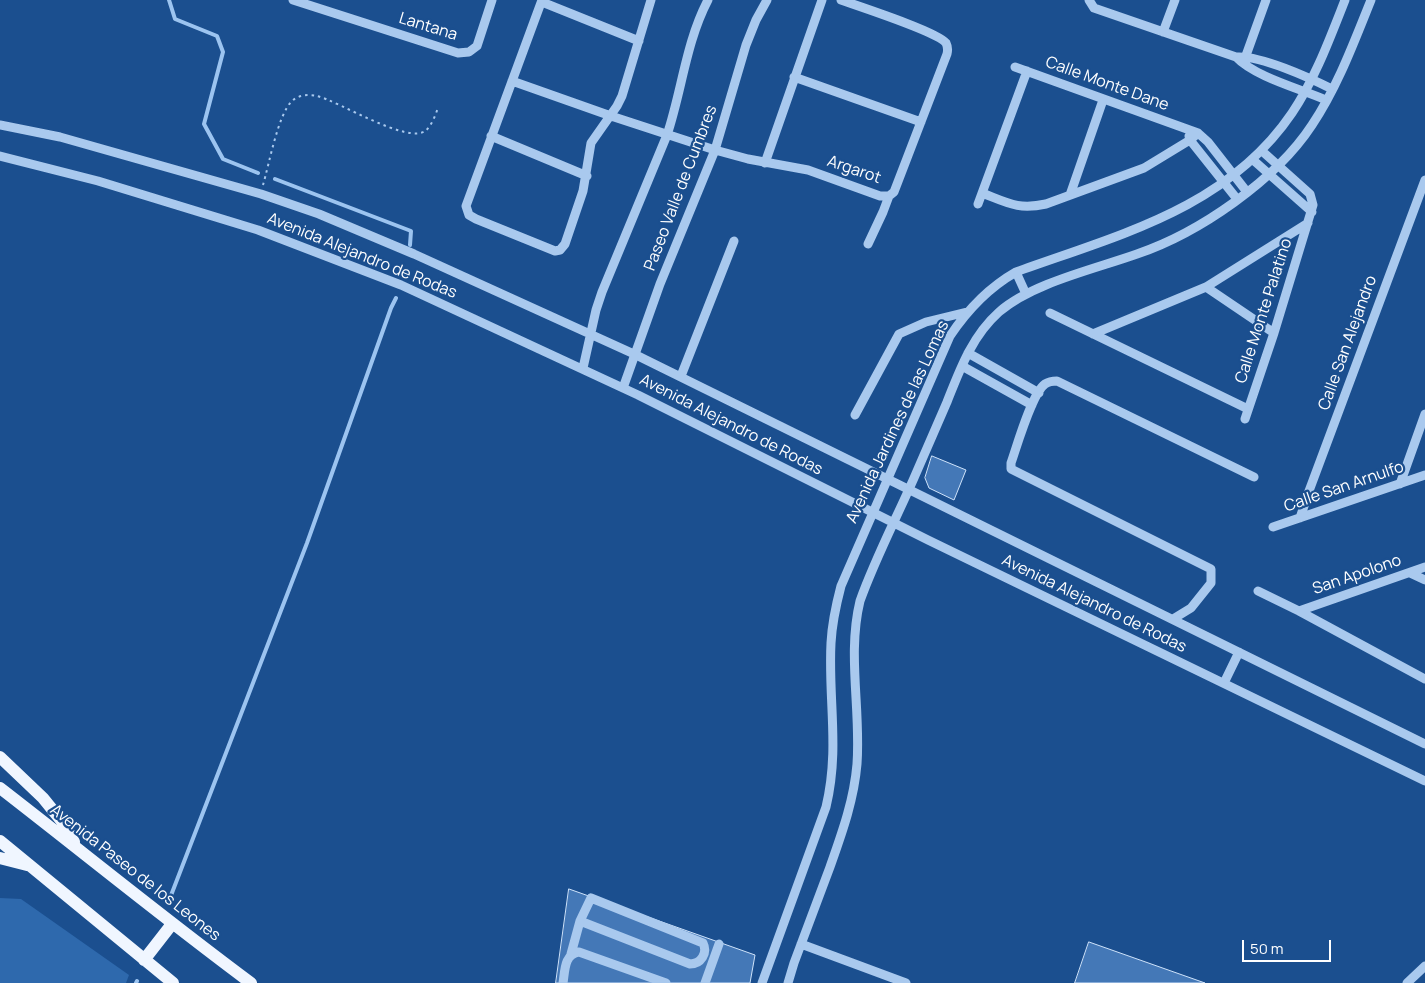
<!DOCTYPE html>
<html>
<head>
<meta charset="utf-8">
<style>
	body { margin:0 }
	#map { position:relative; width:1425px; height:983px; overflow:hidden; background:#1b4f8f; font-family:Manrope,sans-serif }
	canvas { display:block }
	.scale { position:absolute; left:1242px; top:940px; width:89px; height:22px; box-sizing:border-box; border:2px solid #fff; border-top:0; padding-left:6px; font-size:15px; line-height:18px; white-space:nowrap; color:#fff; -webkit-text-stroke:4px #1b4f8f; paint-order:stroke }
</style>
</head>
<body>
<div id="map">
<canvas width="1425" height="983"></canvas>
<div class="scale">50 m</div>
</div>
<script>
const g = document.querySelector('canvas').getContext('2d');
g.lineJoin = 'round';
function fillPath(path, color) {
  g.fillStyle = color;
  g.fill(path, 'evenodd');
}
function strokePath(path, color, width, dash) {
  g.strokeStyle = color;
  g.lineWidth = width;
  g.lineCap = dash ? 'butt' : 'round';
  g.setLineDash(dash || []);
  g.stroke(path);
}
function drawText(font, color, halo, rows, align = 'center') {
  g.font = font + ' Manrope,sans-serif';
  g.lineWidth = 4.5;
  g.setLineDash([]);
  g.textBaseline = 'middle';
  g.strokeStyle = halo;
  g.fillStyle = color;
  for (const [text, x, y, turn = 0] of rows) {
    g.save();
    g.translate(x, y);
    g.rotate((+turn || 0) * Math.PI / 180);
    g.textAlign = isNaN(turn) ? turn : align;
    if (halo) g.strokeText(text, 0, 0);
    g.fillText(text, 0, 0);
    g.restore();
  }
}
const green = new Path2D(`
	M0 898 21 899 129 975 126 983H0Z`);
const stream = new Path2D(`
	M169 0 175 19 217 36 223 52 204 124 223 159 258 173
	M275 179 411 231 410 245
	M170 898 307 543 391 308 396 298
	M136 983 137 981`);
const building = new Path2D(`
	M932 456 966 470 954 500 929 488 925 478Z
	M569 889 755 955 750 983H556Z
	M1089 942 1205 983H1075Z`);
const path = new Path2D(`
	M263 185C269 165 278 114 292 101 298 95 309 94 317 96 338 101 407 144 425 131 431 127 435 116 438 108`);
const minor = new Path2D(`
	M293 0 458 53 469 52 477 46 492 0
	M542 0 466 206 469 215 476 219 555 251 560 250 565 244 583 191 591 143 617 106 622 96 651 0
	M1089 0 1094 8 1236 57C1260 55 1310 78 1332 89
	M542 2 639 41
	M1163 32 1175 0
	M1236 57C1255 77 1301 89 1326 100
	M1244 61 1266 0
	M1015 67 1198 133 1208 142 1247 192
	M794 77 921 122
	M512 81 611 116 715 150 748 159 808 170 880 196H889L894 192 947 54C948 50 948 47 946 43 938 32 858 6 841 0
	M0 125 60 137 261 194 319 214 414 254 634 354 1425 744
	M491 136 587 176
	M1189 136 1190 140 1237 199
	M0 156 98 181 258 230 401 285 638 395 928 540 1425 781
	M1252 159 1312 212
	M765 163 822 0
	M982 193C1008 203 1018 210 1046 204L1144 168 1190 140 1198 133
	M1070 195 1103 100
	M978 204 1027 71
	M868 244 883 212 889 196
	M1016 272 1026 294
	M1206 287 1274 333
	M1050 313 1248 409
	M1093 334 1206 287 1308 223
	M968 353 1039 393
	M962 366 1032 405
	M583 368 596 310 602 292 667 135C682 90 686 42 708 0
	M681 376 734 241
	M623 388 660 284 715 150 746 45 756 20 767 0
	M855 415 899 334 926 322 967 312
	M1245 419 1274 333 1313 205 1310 194 1262 151
	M1400 484 1425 414
	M1300 518 1309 491 1425 180
	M1273 527 1425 475
	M1410 573 1425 580
	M1258 591 1299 611 1425 679
	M1299 611 1425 567
	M1173 619 1191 608 1211 583V569L1011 469V463C1017 446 1032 393 1045 384 1048 382 1054 381 1057 381L1254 477
	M1224 683 1239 652
	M801 944 906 983
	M571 954 580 921 591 898 703 943C708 953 701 964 690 964L580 921
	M563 983C565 971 564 954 579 952L666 983
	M705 983 719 944
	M762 983 826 807C840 749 828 700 831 643 832 623 836 605 841 586L950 336C968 309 988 288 1016 272 1118 235 1227 209 1292 113 1315 79 1330 38 1345 0
	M788 983 794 963C806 931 818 899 830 867 842 833 854 800 857 764 861 710 847 654 860 601 875 559 896 519 914 478 925 453 936 427 947 402 960 369 972 336 999 312 1032 283 1095 269 1137 254 1199 233 1276 180 1312 125 1338 86 1354 42 1371 0
	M1407 983 1425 966`);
const major = new Path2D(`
	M0 757 43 798 64 824 74 842
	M0 788C84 853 166 920 251 983
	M0 841 173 983
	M0 858 27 865
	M144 960 172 924`);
const streetNames = [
	["Lantana",428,27,17],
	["Calle Monte Dane",1107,84,20],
	["Argarot",854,170,19],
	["Paseo Valle de Cumbres",681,188,-69],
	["Avenida Alejandro de Rodas",362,256,22],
	["Calle Monte Palatino",1264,311,-72],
	["Calle San Alejandro",1348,343,-70],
	["Avenida Jardines de las Lomas",898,422,-65],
	["Avenida Alejandro de Rodas",731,425,27],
	["Calle San Arnulfo",1344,487,-19],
	["San Apolono",1357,575,-19],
	["Avenida Alejandro de Rodas",1094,604,26],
	["Avenida Paseo de los Leones",135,873,38]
];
fillPath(green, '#2e69ad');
strokePath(stream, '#9cc4f0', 4);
fillPath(building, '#4478b7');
strokePath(building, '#cfe3fa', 1);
strokePath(path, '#a9c9ee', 2, [2.5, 4]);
strokePath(minor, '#a9c9ee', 9);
strokePath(major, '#f0f6ff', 12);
drawText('16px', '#fff', '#1b4f8f', streetNames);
</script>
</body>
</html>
